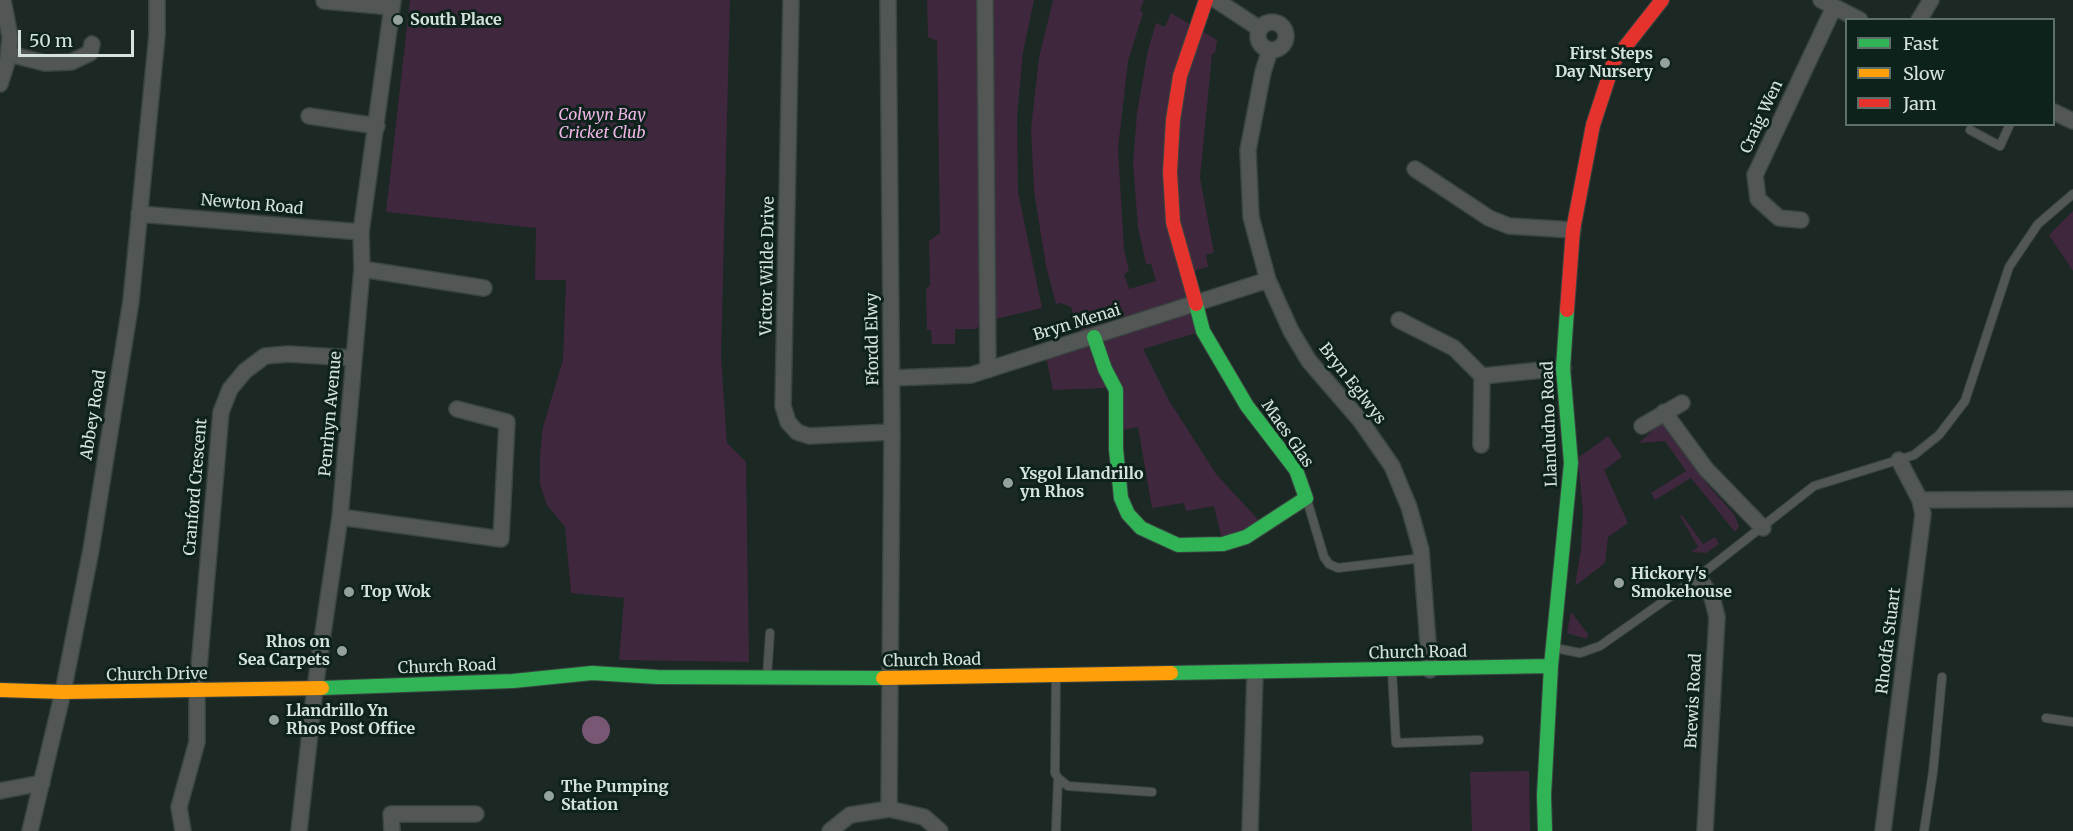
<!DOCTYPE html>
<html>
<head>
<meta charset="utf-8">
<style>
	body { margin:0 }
	#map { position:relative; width:2073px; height:831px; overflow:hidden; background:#1c2824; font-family:Merriweather,serif }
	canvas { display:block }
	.legend { position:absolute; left:1845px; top:18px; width:210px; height:108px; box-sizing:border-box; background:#0e221c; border:2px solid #5e6f69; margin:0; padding:8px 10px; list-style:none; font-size:18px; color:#d5e2dd }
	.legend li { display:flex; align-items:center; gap:12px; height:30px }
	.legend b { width:30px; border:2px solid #5e6f69 }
	.scale { position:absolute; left:18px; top:30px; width:116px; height:27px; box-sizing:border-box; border:3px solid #d5e2dd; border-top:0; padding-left:8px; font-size:18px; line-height:21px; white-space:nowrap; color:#d5e2dd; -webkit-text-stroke:4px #0e221c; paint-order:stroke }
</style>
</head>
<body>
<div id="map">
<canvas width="2073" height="831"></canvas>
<ul class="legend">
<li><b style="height:8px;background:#30b455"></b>Fast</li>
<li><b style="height:8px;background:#ff9f0a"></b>Slow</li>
<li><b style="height:8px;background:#e5322d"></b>Jam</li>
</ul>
<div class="scale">50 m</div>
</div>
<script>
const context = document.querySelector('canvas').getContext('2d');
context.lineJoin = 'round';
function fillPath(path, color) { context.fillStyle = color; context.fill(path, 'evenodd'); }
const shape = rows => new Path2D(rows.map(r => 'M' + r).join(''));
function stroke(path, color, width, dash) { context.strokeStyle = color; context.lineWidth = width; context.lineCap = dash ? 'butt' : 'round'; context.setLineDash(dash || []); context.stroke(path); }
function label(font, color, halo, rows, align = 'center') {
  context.font = font + ' Merriweather,serif'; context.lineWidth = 6; context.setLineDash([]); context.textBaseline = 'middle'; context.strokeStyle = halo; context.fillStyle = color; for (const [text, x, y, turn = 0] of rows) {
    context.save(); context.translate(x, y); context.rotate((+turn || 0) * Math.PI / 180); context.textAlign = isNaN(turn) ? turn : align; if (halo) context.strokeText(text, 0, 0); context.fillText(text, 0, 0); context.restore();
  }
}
const green = shape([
	[410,0,730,0,721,357,727,443,746,462,749,662,619,660,624,598,571,593,565,527,547,505,540,484,540,456,543,427,563,360,566,280,535,280,536,228,386,212],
	[927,0,1034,0,1023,52,1017,117,1018,192,1042,308,987,321,975,329,955,329,955,344,932,344,931,330,927,330,926,290,930,285,929,241,940,233,937,41,928,37],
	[1053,0,1144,0,1140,10,1143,13,1128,61,1118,149,1124,249,1129,271,1124,274,1129,289,1156,281,1151,264,1146,264,1138,227,1133,163,1137,113,1148,50,1156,23,1165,27,1171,13,1217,40,1215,53,1212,54,1200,178,1214,253,1206,255,1208,267,1185,273,1203,331,1143,349,1168,399,1216,474,1265,527,1223,544,1214,506,1186,511,1184,503,1152,508,1138,427,1123,430,1107,388,1053,390,1045,352,1083,340,1071,307,1061,303,1056,304,1046,266,1034,191,1031,129,1039,58],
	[2073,211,2073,271,2049,235],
	[1659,424,1664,424,1708,485,1734,514,1739,526,1735,532,1691,478,1655,500,1651,493,1686,471,1665,441,1639,443],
	[1608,436,1622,457,1604,470,1628,523,1608,537,1605,563,1575,586,1581,549,1583,512,1578,458],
	[1682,515,1703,544,1715,537,1719,544,1706,553,1691,552,1698,547,1680,516],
	[1571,612,1588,634,1587,639,1567,633],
	[1529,771,1530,831,1472,831,1470,772]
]);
const water = shape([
	'582 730a14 14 0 1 1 28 0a14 14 0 1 1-28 0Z'
]);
const lane = shape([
	[1970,130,2000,146,2010,124],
	[1307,500,1324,557,1329,564,1338,568,1422,558],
	[1555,648,1580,653,1600,646,1698,577,1814,486,1914,455,1939,435,1965,401,2009,267,2038,224,2073,194],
	[1392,671,1396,743,1479,740],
	[767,676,770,633],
	[1056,676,1055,773,1058,778,1068,786,1152,792],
	[2046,718,2073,722],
	[1056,831,1058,778],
	[1924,831,1933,772,1942,677]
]);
const street = shape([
	[791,0,783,406,788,422,797,432,809,436,892,432],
	[985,0,988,370],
	[1216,0,1260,29],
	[1821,0,1860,20],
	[324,1,392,7],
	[1919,20,1931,0],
	'1258 36a14 14 0 1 1 28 0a14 14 0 1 1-28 0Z',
	[1270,50,1263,72,1248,150,1251,217,1268,280,1291,331,1309,361,1360,420,1392,466,1409,507,1421,550,1430,670],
	[9,54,45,63,71,62,90,53,92,44],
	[0,84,8,59,10,37,3,0],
	[2054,112,2073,121],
	[309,116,377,126],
	[1415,169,1489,218,1509,226,1573,230],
	[139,214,361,232],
	[1801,220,1779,218,1758,199,1755,175,1834,7],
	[362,269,484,288],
	[1399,320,1454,348,1482,376,1563,368],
	[892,378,971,375,1268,280],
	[1664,412,1706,469,1763,528],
	[1642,426,1682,403],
	[1481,445,1482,376],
	[1920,500,2073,499],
	[340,517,501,539,507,422,457,409],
	[1698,577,1712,597,1717,617,1705,831],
	[0,791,42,783],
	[889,809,924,817,940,831],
	[30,831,63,692,91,550,131,301,157,35,157,0],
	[183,831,179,807,197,742,197,691,221,412,230,389,245,371,265,356,288,354,354,358],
	[299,831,315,688,340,517,362,269,361,232,393,0],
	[392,831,391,814,476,814],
	[830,831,850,815,889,809,892,432,888,0],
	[1250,831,1255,673],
	[1883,831,1923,514,1920,500,1899,460]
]);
const fast = shape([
	[1094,337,1105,369,1116,390,1116,449,1121,498,1128,514,1141,528,1178,545,1223,544,1246,537,1306,498,1296,470,1247,406,1203,331,1196,304],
	[1171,673,1551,666],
	[322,688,513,681,592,673,657,677,883,678],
	[1545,831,1544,795,1551,666,1571,463,1563,368,1567,310]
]);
const slow = shape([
	[883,678,1171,673],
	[0,690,63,692,322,688]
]);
const jam = shape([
	[1196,304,1173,222,1170,172,1173,120,1180,76,1206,0],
	[1567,310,1573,230,1593,125,1614,61,1662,0]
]);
const markers = [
	[398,20,6,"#94a19c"],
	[1665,63,6,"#94a19c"],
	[1008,483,6,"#94a19c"],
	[1619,583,6,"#94a19c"],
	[349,592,6,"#94a19c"],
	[342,651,6,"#94a19c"],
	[274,720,6,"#94a19c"],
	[549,796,6,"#94a19c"]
];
const poiNames = [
	["South Place",410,20],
	["First Steps",1653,54,"right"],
	["Day Nursery",1653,72,"right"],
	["Ysgol Llandrillo",1020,474],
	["yn Rhos",1020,492],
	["Hickory's",1631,574],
	["Smokehouse",1631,592],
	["Top Wok",361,592],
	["Rhos on",330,642,"right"],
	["Sea Carpets",330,660,"right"],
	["Llandrillo Yn",286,711],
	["Rhos Post Office",286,729],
	["The Pumping",561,787],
	["Station",561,805]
];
const parkNames = [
	["Colwyn Bay",602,115],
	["Cricket Club",602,133]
];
const streetNames = [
	["Craig Wen",1762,117,-65],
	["Newton Road",252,205,5],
	["Victor Wilde Drive",768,266,-89],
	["Bryn Menai",1077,323,-17],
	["Ffordd Elwy",873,339,-91],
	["Bryn Eglwys",1352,384,52],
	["Penrhyn Avenue",331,414,-85],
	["Abbey Road",94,415,-81],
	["Llandudno Road",1550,424,-92],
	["Maes Glas",1287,434,55],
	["Cranford Crescent",196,487,-85],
	["Rhodfa Stuart",1889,641,-83],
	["Church Road",1418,653,-1],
	["Church Road",932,661,-1],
	["Church Road",447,667,-2],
	["Church Drive",157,675,-1],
	["Brewis Road",1694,701,-87]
];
fillPath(green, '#3f283d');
fillPath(water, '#785774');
stroke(lane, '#3a4541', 10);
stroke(street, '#3a4541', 18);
stroke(fast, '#3a4541', 16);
stroke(slow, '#3a4541', 16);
stroke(jam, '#3a4541', 16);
stroke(lane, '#525755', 8);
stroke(street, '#525755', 15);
stroke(fast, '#30b455', 14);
stroke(slow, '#ff9f0a', 14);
stroke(jam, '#e5322d', 14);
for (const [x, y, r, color] of markers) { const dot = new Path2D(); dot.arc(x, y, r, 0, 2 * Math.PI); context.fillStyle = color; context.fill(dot); stroke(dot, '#0e221c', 2); }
label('bold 16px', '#d5e2dd', '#0e221c', poiNames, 'left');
label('italic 16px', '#f1b5e8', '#0e221c', parkNames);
label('16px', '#d5e2dd', '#0e221c', streetNames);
</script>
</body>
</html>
